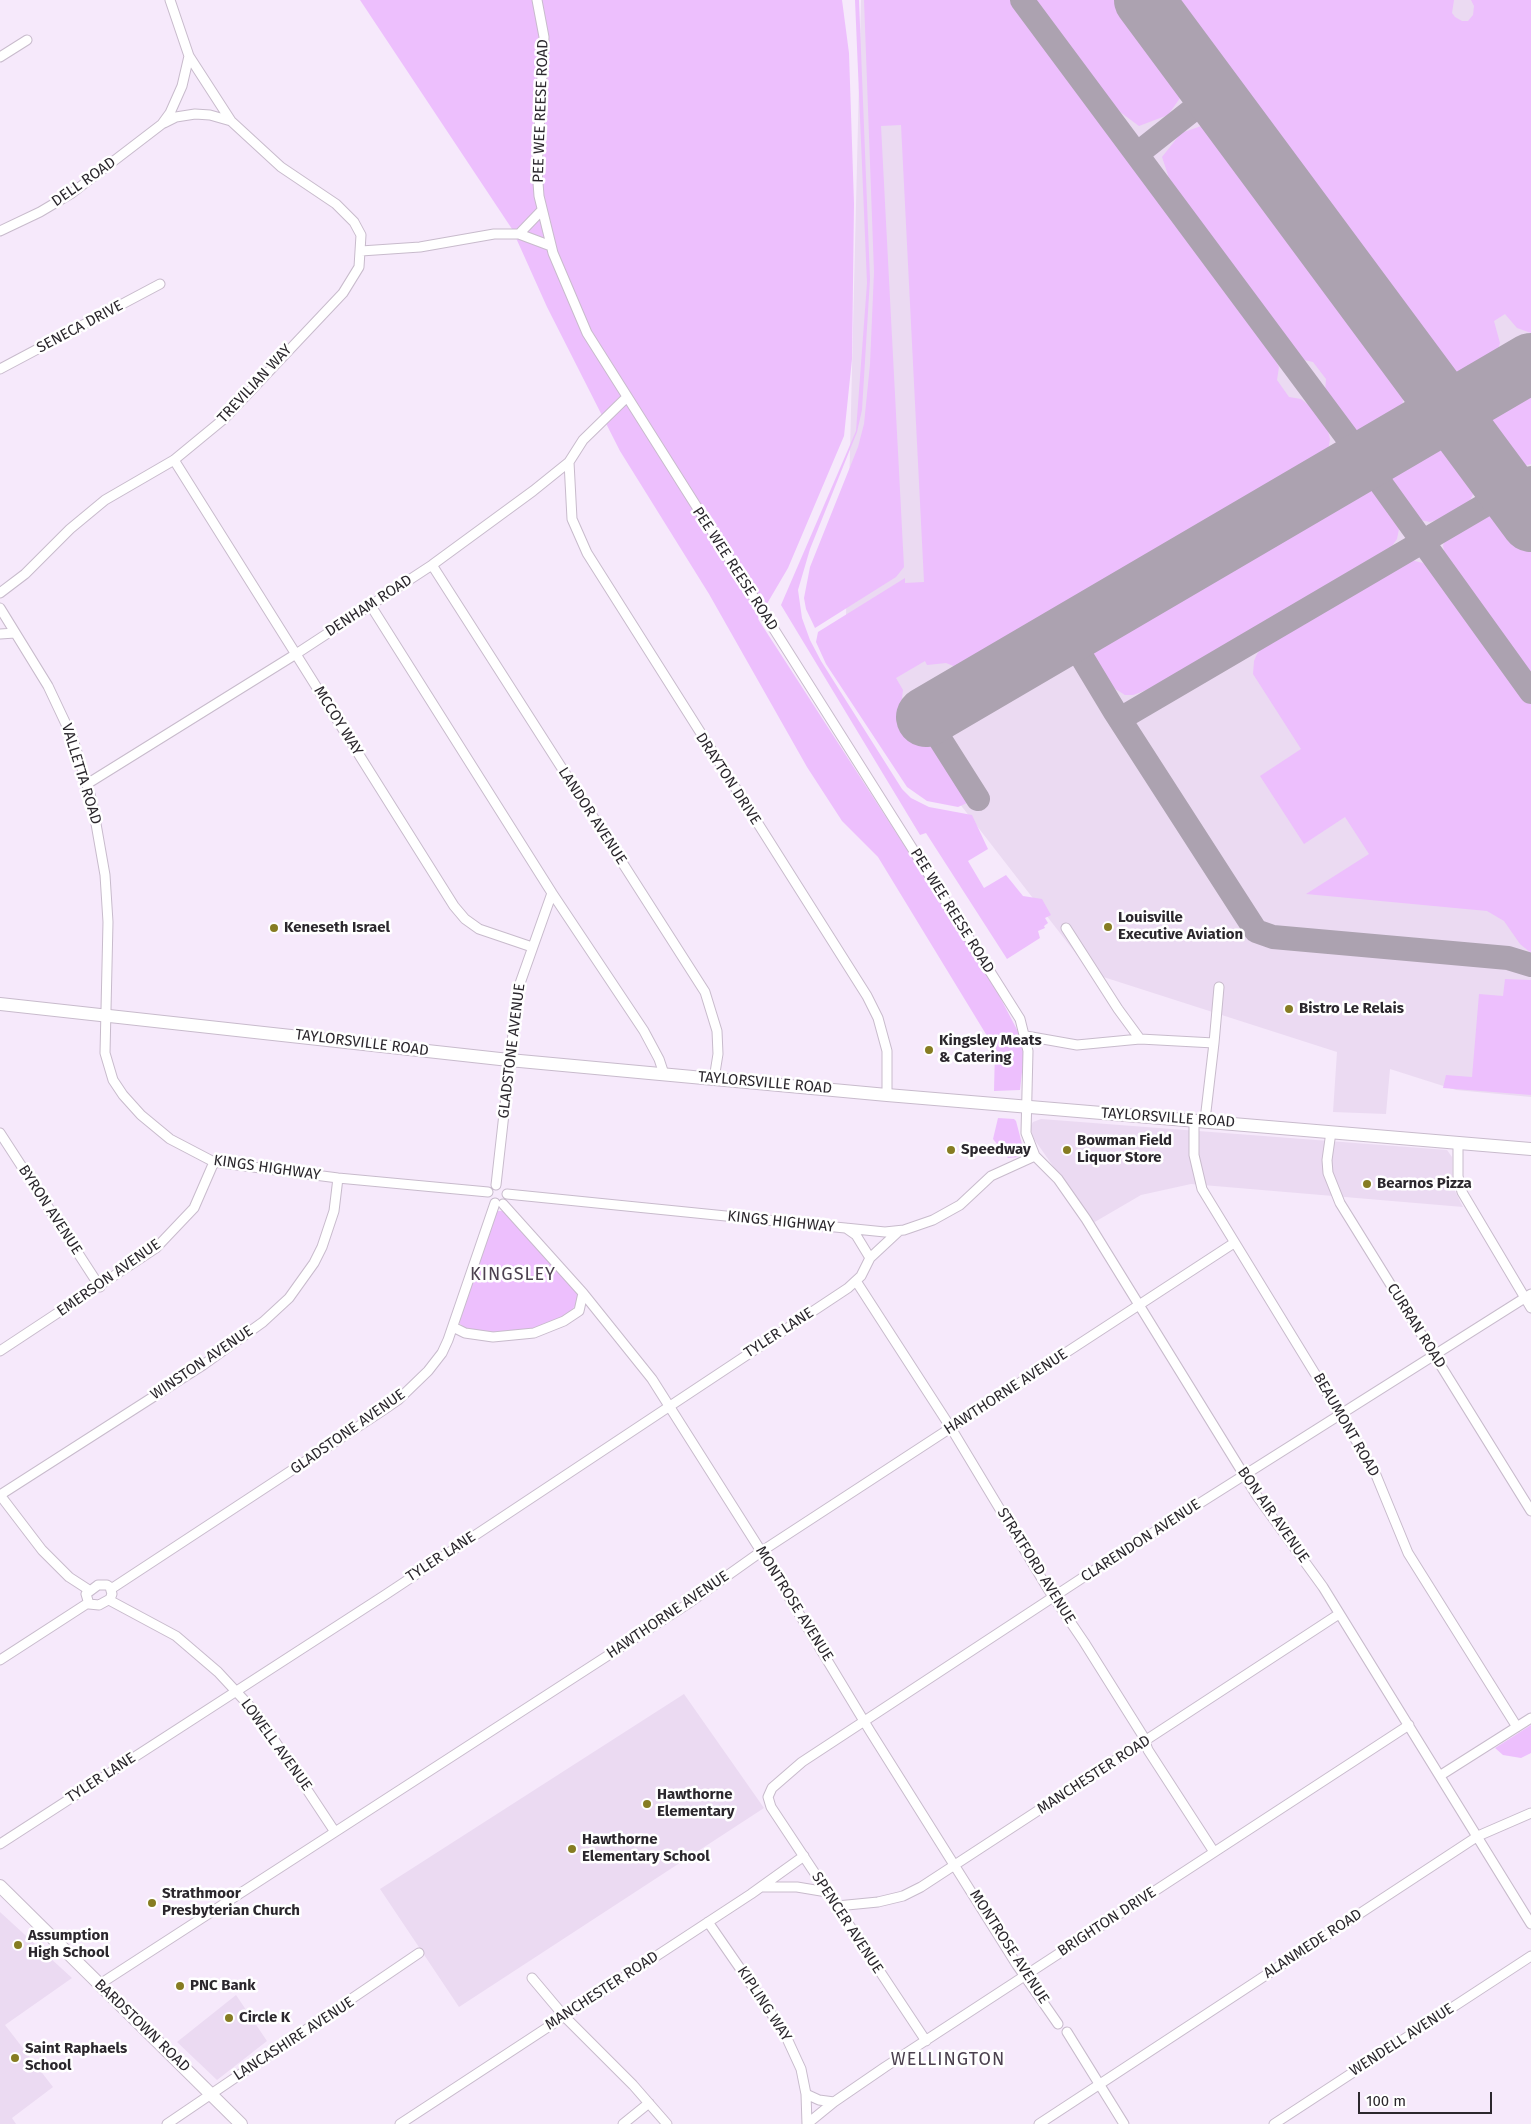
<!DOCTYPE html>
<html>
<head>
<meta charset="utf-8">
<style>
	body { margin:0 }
	#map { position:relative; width:1531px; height:2124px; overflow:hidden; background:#f6e9fb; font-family:"Fira Sans",sans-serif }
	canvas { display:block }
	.scale { position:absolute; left:1358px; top:2092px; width:134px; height:22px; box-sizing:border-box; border:2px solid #2b272d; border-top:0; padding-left:6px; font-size:15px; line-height:18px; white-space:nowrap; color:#2b272d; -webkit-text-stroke:4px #fff; paint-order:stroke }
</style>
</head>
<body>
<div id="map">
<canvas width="1531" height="2124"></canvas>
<div class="scale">100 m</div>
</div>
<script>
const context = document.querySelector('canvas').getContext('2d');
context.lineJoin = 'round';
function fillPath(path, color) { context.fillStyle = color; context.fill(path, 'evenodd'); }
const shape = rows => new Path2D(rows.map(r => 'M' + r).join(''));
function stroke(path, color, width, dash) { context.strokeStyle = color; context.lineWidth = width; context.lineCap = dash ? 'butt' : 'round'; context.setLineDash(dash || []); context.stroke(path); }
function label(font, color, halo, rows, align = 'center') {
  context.font = font + ' "Fira Sans",sans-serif'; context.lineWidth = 5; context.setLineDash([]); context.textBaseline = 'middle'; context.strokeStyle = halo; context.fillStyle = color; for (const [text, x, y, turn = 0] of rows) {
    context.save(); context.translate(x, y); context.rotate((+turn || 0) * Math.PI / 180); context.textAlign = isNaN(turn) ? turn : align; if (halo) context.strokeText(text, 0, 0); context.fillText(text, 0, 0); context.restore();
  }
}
const built = shape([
	[861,0,1531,0,1531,1097,1456,1090,1390,1069,1386,1114,1333,1112,1337,1052,1091,973,845,656],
	[1041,1119,1447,1150,1452,1157,1452,1176,1455,1191,1463,1207,1191,1184,1141,1195,1093,1223,1034,1139,1030,1127,1033,1122],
	[684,1694,764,1808,459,2007,380,1889],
	[0,1912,72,1978,5,2025,53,2087,12,2118,16,2124,0,2124],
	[236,1995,267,2041,217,2080,177,2042]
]);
const green = shape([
	[360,0,842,0,849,53,854,204,852,359,844,436,788,568,758,619,990,978,1025,1045,1020,1090,994,1091,995,1049,878,857,842,821,807,767,709,594,620,451,547,307,512,229],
	[855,0,859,0,870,279,862,410,857,432,810,549,798,590,802,618,810,640,821,661,902,789,911,798,929,807,972,815,988,849,968,861,984,888,1006,875,1023,896,1042,899,1051,915,1045,918,1048,923,1044,926,1045,928,1038,931,1040,938,1007,959,926,833,920,835,781,605,856,431,867,283],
	[864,0,1013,0,1268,347,1279,367,1277,380,1289,397,1301,399,1311,407,1328,431,1330,439,1328,451,1318,465,968,672,946,663,927,665,925,661,896,678,903,690,901,706,907,725,915,735,934,745,966,797,967,803,958,807,927,801,907,787,826,664,816,642,818,632,905,578,905,583,924,582,901,125,881,126,904,567,896,577,815,628,806,609,804,598,810,567,858,447,864,424,870,364,874,272],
	[1031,0,1124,0,1179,76,1185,91,1168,115,1139,126,1112,106],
	[1163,0,1454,0,1452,13,1455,17,1462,21,1468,21,1473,15,1474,6,1471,0,1531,0,1531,333,1517,328,1505,314,1494,321,1500,343,1494,361,1489,365,1476,373,1457,375,1443,369,1434,360,1430,362],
	[1210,123,1222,131,1403,378,1399,381,1404,395,1401,412,1395,421,1379,430,1360,433,1343,424,1327,399,1325,392,1326,379,1313,362,1299,359,1293,354,1216,251,1172,187,1162,157,1181,133],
	[1516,386,1531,388,1531,464,1521,467,1505,462,1499,455,1490,434,1487,421,1488,409,1493,401],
	[1427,442,1442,445,1460,458,1476,479,1477,487,1468,504,1446,517,1430,522,1415,519,1407,510,1391,487,1390,474,1396,459,1410,448],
	[1357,486,1367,488,1376,493,1395,520,1399,529,1397,539,1392,546,1152,688,1133,695,1125,695,1109,685,1093,656,1093,644,1105,628,1335,491],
	[1494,515,1501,516,1510,522,1531,551,1531,673,1495,630,1447,563,1444,552,1443,545,1447,538,1486,516],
	[1411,560,1427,564,1531,704,1531,953,1520,944,1504,921,1487,911,1306,894,1369,854,1345,817,1304,844,1260,776,1301,749,1253,674,1254,661,1257,654,1262,648],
	[1505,979,1531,980,1531,1095,1443,1088,1446,1075,1472,1077,1479,994,1503,996],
	[998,1118,1014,1119,1016,1121,1022,1144,1022,1153,1018,1157,1008,1158,993,1139],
	[497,1211,504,1211,577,1292,577,1303,570,1313,554,1322,522,1332,487,1333,465,1328,459,1323],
	[1531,1725,1531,1753,1521,1758,1503,1755,1495,1748]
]);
const taxiway = shape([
	[1022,0,1364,460,1531,692],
	[1137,154,1214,93],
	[1068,634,1115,712,1256,931,1273,937,1508,958,1531,965],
	[926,717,978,799],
	[1120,719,1531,478]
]);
const runway = shape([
	[1144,0,1531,522],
	[926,717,1531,363]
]);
const minor = shape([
	[537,0,544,37,537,169,539,196,553,253,587,333,1020,1019,1028,1051,1026,1133,1035,1156,1058,1179,1086,1219,1257,1496,1323,1587,1531,1924],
	[0,57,27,40],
	[164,123,176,117,195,114,210,115,231,121],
	[0,231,40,212,72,193,162,124,170,113,182,86,189,56],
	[519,234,542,210],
	[361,251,420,247,494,234,519,234,551,246],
	[0,369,160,284],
	[174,460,454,906,465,919,479,929,532,947],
	[569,462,572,519,587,553,867,996,878,1018,887,1051,887,1095],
	[432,565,705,992,717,1031,718,1054,714,1079],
	[0,593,25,574,70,529,105,500,174,460,225,418,343,293,359,267,361,235,354,222,336,204,281,167,231,121,189,56,170,0],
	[371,606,552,893,644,1031,659,1059,664,1074],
	[0,608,48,686,73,739,92,801,105,875,108,922,105,1053,113,1080,123,1095,141,1115,170,1139,214,1162,338,1178,488,1192],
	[0,634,15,633],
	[87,784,296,654,432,565,533,491,569,462,583,440,626,398],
	[1066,928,1118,1009,1140,1039],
	[1026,1036,1077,1045,1140,1039,1214,1043,1219,987],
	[1194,1119,1194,1155,1202,1189,1363,1452,1376,1475,1408,1553,1517,1727],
	[1205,1120,1214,1043],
	[1331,1132,1327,1160,1328,1173,1340,1203,1531,1511],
	[0,1133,100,1287],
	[1458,1143,1458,1176,1462,1192,1531,1308],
	[496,1185,518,989,552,893],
	[507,1194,885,1232,904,1230,933,1220,960,1205,991,1176,1035,1156],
	[503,1204,583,1293,652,1379,766,1559,870,1731,1017,1965,1058,2024],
	[846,1228,856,1235,870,1258],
	[856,1281,951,1428,1048,1589,1084,1642,1143,1736,1148,1750,1214,1852],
	[453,1327,465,1333,493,1337,534,1333,564,1321,579,1311,583,1293],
	[0,1351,156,1248,194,1208,214,1162],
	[0,1495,203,1365,263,1322,289,1298,314,1263,322,1247,334,1211,338,1178],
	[0,1495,42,1550,69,1577,89,1590],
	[98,1585,107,1585,110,1587,112,1594,110,1599,99,1605,89,1604,86,1594,98,1585],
	[111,1589,382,1411,398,1400,428,1371,442,1353,448,1340,495,1203],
	[109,1600,176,1636,218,1672,257,1714,335,1832],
	[0,1660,88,1603],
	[1441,1775,1531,1718],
	[0,1844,385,1595,848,1288,861,1276,870,1258,899,1231],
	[761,1887,797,1887,827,1892],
	[837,1906,878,1902,903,1896,921,1887,1339,1614],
	[708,1922,784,2032,801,2069,806,2094,819,2100,834,2102],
	[532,1978,564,2016,633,2085,667,2124],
	[100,1984,686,1605,762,1551,1234,1243],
	[1067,2032,1124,2124],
	[926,2041,771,1807,768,1797,772,1788,802,1762,1102,1565,1531,1294],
	[806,2094,807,2124],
	[167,2124,419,1953],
	[400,2124,751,1894,804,1856],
	[623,2124,649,2103],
	[807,2124,834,2102,885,2067,1409,1725],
	[1039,2124,1478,1836,1531,1813],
	[1274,2124,1531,1956]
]);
const primary = shape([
	[0,1004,509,1060,887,1095,1531,1149],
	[0,1886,241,2124]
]);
const markers = [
	[1108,927,5,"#867c22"],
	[274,928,5,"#867c22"],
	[1289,1009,5,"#867c22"],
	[929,1050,5,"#867c22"],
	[951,1150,5,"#867c22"],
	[1067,1150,5,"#867c22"],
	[1367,1184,5,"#867c22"],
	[647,1804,5,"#867c22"],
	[572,1849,5,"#867c22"],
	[152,1903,5,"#867c22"],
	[18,1945,5,"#867c22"],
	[180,1986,5,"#867c22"],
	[229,2018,5,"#867c22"],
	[15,2058,5,"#867c22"]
];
const streetNames = [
	["PEE WEE REESE ROAD",541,111,-88],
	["DELL ROAD",84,182,-35],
	["SENECA DRIVE",80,327,-28],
	["TREVILIAN WAY",255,384,-47],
	["PEE WEE REESE ROAD",735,569,57],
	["DENHAM ROAD",369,606,-33],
	["MCCOY WAY",338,721,58],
	["VALLETTA ROAD",81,774,73],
	["DRAYTON DRIVE",728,779,57],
	["LANDOR AVENUE",592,816,57],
	["PEE WEE REESE ROAD",952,911,58],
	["TAYLORSVILLE ROAD",362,1043,7],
	["GLADSTONE AVENUE",512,1051,-83],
	["TAYLORSVILLE ROAD",765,1083,5],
	["TAYLORSVILLE ROAD",1168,1118,4],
	["KINGS HIGHWAY",267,1168,8],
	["BYRON AVENUE",50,1210,57],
	["KINGS HIGHWAY",781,1222,6],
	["EMERSON AVENUE",109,1278,-35],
	["CURRAN ROAD",1416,1326,58],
	["TYLER LANE",779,1333,-33],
	["WINSTON AVENUE",202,1363,-34],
	["HAWTHORNE AVENUE",1006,1392,-33],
	["BEAUMONT ROAD",1346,1425,60],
	["GLADSTONE AVENUE",348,1432,-35],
	["BON AIR AVENUE",1273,1515,55],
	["CLARENDON AVENUE",1141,1541,-33],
	["TYLER LANE",441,1557,-33],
	["STRATFORD AVENUE",1036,1566,58],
	["MONTROSE AVENUE",794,1604,58],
	["HAWTHORNE AVENUE",668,1615,-34],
	["LOWELL AVENUE",276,1745,54],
	["MANCHESTER ROAD",1094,1775,-33],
	["TYLER LANE",101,1778,-33],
	["BRIGHTON DRIVE",1107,1922,-33],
	["SPENCER AVENUE",847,1923,57],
	["ALANMEDE ROAD",1313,1944,-33],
	["MONTROSE AVENUE",1009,1947,57],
	["MANCHESTER ROAD",602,1991,-33],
	["KIPLING WAY",764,2004,57],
	["BARDSTOWN ROAD",142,2026,44],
	["LANCASHIRE AVENUE",294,2039,-33],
	["WENDELL AVENUE",1402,2040,-33]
];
const poiNames = [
	["Louisville",1118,918],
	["Executive Aviation",1118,935],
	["Keneseth Israel",284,928],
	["Bistro Le Relais",1299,1009],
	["Kingsley Meats",939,1041],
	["& Catering",939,1058],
	["Bowman Field",1077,1141],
	["Liquor Store",1077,1158],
	["Speedway",961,1150],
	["Bearnos Pizza",1377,1184],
	["Hawthorne",657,1795],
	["Elementary",657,1812],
	["Hawthorne",582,1840],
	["Elementary School",582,1857],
	["Strathmoor",162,1894],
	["Presbyterian Church",162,1911],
	["Assumption",28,1936],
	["High School",28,1953],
	["PNC Bank",190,1986],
	["Circle K",239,2018],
	["Saint Raphaels",25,2049],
	["School",25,2066]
];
const quarterNames = [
	["KINGSLEY",513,1275],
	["WELLINGTON",948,2060]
];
fillPath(built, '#ebdaf2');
fillPath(green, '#edbffd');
stroke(taxiway, '#aca2b0', 24);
stroke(runway, '#aca2b0', 60);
stroke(minor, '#c8bbcc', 11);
stroke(primary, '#c8bbcc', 14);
stroke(minor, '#fff', 9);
stroke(primary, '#fff', 12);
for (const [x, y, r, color] of markers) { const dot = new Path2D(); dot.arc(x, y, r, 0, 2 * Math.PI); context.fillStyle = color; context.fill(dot); stroke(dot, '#fff', 2); }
label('15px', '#2b272d', '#fff', streetNames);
label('bold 15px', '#2b272d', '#fff', poiNames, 'left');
context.letterSpacing = '1px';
label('18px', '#4c414f', '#fff', quarterNames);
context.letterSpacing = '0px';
</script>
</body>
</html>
